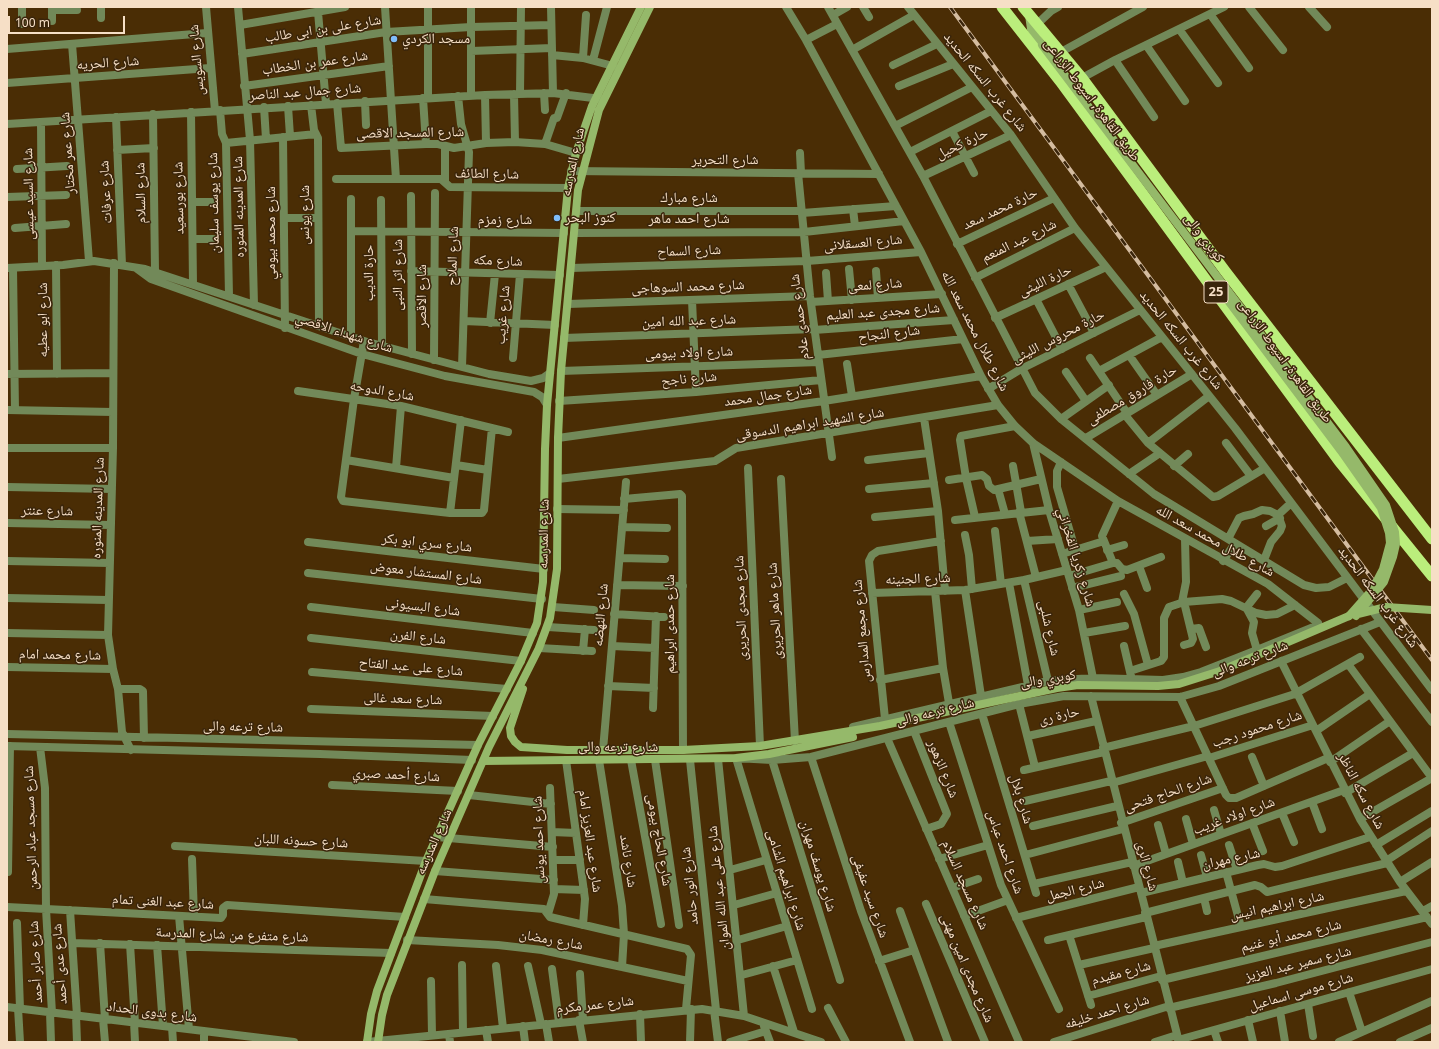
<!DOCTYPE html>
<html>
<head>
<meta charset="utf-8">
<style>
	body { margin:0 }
	#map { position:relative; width:1439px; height:1049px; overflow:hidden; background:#4a2d05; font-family:"Noto Sans",sans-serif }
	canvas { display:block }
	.frame { position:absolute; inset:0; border:8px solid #f6dfc6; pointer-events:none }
	.scale { position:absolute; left:8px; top:16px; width:117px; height:18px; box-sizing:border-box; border:2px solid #f6dfc6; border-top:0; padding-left:5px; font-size:12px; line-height:14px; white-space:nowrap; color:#f6dfc6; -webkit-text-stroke:3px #3a250b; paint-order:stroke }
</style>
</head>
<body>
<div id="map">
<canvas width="1439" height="1049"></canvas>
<div class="frame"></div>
<div class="scale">100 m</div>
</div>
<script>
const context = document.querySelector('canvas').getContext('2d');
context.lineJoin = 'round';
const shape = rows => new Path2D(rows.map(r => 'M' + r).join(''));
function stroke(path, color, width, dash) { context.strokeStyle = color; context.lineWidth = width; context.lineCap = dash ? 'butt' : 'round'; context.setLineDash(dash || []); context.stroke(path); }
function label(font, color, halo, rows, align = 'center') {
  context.font = font + ' "Noto Sans","Noto Naskh Arabic",sans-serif'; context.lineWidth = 3; context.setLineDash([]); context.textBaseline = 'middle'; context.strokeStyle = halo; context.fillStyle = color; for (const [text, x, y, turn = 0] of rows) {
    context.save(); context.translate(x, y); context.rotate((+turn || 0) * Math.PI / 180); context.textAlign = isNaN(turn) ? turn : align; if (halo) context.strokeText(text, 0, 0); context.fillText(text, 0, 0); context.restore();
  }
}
const minor = shape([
	[206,7,215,111],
	[238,7,250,140,254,305],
	[385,7,396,179],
	[428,7,428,98],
	[551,7,553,93],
	[786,7,806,40,921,252,981,376,998,405,1015,426,1033,443,1118,501,1268,584,1318,623,1316,626,1257,650,1201,672,1183,677,1163,680,1093,678,1048,681,853,727],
	[828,7,923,176,1035,393,1061,419,1154,494,1304,585,1316,588,1329,587,1347,578],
	[863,7,869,17],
	[908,7,1011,135,1075,228,1235,428,1432,690],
	[1249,7,1283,50],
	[1309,7,1327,27],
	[52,10,77,10],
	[318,12,326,104],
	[1210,14,1249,68],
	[833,15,847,7],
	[101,18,101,7],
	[52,21,52,7],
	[22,24,22,7],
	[240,25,345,7],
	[1033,28,1051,11,1058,7],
	[1179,29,1218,83],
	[806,40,837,24],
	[72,44,89,261],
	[1146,45,1185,101],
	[7,49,207,33],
	[852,50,914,15],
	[471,51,552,48],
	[1061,52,1143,7],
	[242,54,386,32,471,27,551,25],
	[552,55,583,58,613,66],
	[583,58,586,15],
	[593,60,607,7],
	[1115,60,1154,117],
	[893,65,937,44],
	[1082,78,1115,60,1224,7],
	[7,83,210,68],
	[244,86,389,66],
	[899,86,953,64],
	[544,93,545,110],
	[514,94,515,142],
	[520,94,521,7],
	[471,95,471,7],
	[485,95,486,143],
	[458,96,461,124,469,152,462,367],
	[423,98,426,144],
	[365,101,366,125],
	[337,103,341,148,426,144,438,144,454,148,486,143,515,142,545,144,576,153],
	[311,105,314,130,318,138,319,326],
	[288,106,290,136],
	[264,107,266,139],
	[220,110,222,134,226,143,229,296],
	[191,112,193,284],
	[153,114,155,271],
	[116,117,122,265],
	[41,122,42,266],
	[7,124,485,95,553,93,601,99],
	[895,126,972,87],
	[952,131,974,173],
	[283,137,285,328],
	[226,143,316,134],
	[545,144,554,118,557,118,566,93],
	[117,150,154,148],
	[910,152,991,111],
	[800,153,801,173],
	[17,169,67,166],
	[571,171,879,174],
	[798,173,810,296,832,457],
	[923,176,1011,135],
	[336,179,441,179,450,187,568,188],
	[445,182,445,146],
	[411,196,412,354],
	[7,197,66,195],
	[351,199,351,337],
	[381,200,382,346],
	[192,202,213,202],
	[853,209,855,226],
	[577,211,802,211],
	[802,213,896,206],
	[284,218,318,218],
	[15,228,66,224],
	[351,231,564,233],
	[575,233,804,232,904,221],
	[193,239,213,239],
	[957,244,1054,198],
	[114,263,113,448,108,635,113,669,118,689,122,732,131,750],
	[56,265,57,374],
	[7,268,63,265,94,261,145,269,364,341,462,367,489,374,531,381,543,378,550,373],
	[13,268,15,410],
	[136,268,151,279,362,354,445,376,534,392,542,397,547,405],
	[571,268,807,261,921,252],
	[849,269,852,300],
	[411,271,560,275],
	[876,271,878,298],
	[826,273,828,301],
	[975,278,1075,228],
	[1068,284,1094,333],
	[1036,299,1062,349],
	[692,300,696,392],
	[811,302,942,294],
	[568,304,810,296],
	[995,318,1106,267],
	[464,321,555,325],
	[490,323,495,274],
	[814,330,954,320],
	[564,338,814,329],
	[364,341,354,399,341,497,343,501,450,513,482,513,484,510,492,428],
	[818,355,963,339],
	[1129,355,1157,395],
	[513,358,520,274],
	[1090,358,1127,413],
	[434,360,435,193],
	[847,364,852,396],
	[561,371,819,362],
	[1099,371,1162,337],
	[1066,372,1086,401],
	[7,374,113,373],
	[988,389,1021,369,1140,310],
	[298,391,401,406,508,432],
	[559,401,696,392,821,380],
	[7,410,113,412],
	[1125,415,1148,443,1213,497,1218,496,1265,468],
	[924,418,938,511,945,591],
	[1061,419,1109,385],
	[558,438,824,401,981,376],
	[1086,438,1192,374],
	[1033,443,1049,510,1079,610,1093,678],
	[1148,443,1209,396],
	[1226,443,1251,476],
	[7,448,113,448],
	[346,460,454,478],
	[868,460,929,453],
	[1061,462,1057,471,1057,487,1075,549],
	[456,465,488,470],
	[1013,466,1021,512],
	[1174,466,1188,454],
	[396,468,401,406],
	[748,468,760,746],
	[1129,474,1160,453],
	[558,479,715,461,736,448,998,405],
	[781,479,795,741],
	[949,480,982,475,987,479,989,486,994,490,1041,479],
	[7,487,112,489],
	[869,489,934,483],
	[998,489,1005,514],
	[624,499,680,494,682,496,683,750],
	[557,509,624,510],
	[1019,512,1036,577],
	[450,513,461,420],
	[1278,515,1291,503],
	[875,517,938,511],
	[975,517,966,478,960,440,961,436,1015,426],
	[955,520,1049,510],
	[7,523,111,525],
	[1266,526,1280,518],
	[622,527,667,528],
	[995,531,1001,584],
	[965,535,969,555,972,589],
	[1228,539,1239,518,1244,516,1253,514,1262,510,1270,511,1278,515],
	[1027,541,1058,539],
	[308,542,544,569],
	[1107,550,1124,545],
	[1062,554,1104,541],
	[620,558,665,559],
	[1264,560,1271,542,1280,531,1282,526,1278,515],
	[7,561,110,563],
	[1223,561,1235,543],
	[1113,563,1102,536,1118,501],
	[1139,566,1147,588],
	[308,573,542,599],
	[1069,576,1113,563,1117,563,1122,569,1127,570,1161,557],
	[1024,580,1048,681],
	[1009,583,1028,685],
	[617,585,683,586],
	[1072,588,1121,576],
	[965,590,981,696],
	[935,591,943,668,949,703],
	[872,593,965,590,1024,580,1067,570],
	[1124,594,1134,614,1148,665],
	[7,598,108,600],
	[1182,602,1186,582,1185,539],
	[311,607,533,633],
	[553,607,594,610],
	[1246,608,1257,594],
	[1247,609,1254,622,1252,633,1257,650],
	[1079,610,1117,602],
	[614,614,664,617],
	[548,627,594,630],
	[1191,629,1199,628,1206,647],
	[1361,629,1432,722],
	[7,633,108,635],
	[1084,633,1125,626],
	[311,638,521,661],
	[1184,645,1191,643,1193,639,1184,602],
	[612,646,655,648],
	[1124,646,1131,676],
	[539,648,592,651],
	[583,651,585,629],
	[1281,661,1360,819,1400,882,1432,924],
	[1348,664,1432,778],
	[7,667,113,669],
	[1130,671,1161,661,1164,657,1164,618,1169,607,1184,602,1222,599,1231,601,1256,613,1266,615,1277,614,1295,605],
	[312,672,507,689],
	[880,680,943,668],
	[608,686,654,688],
	[118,689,140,689,143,691,144,738],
	[1298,692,1360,657],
	[1091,696,1179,1042],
	[1180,697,1226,795,1229,798,1236,798,1328,758],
	[1019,704,1035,767],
	[653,708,656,616],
	[311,709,493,716],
	[982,714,1036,893],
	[885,719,869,561,872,555,878,551,941,541],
	[949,722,1001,885,1059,1009],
	[914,731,947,814,941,824,926,829],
	[1316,731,1370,694],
	[7,734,478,745],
	[1028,736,1096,721],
	[887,738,1019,1042],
	[7,746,320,754,472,760],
	[40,747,45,788,46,909,52,1013],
	[1103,748,1194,726,1298,693],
	[603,750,626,482],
	[811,757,861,911,910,1042],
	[1252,757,1264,786],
	[1209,758,1313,725],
	[718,759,744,1016],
	[566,760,585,899,583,925],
	[599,760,622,906,624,934,622,967],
	[631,760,661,924],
	[655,760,679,925],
	[690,760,716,1010],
	[772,760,840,980],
	[1330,762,1390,721],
	[1024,770,1104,752],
	[1112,783,1208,756],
	[332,785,458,791],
	[1345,793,1413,753],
	[469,795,551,804],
	[1025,801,1111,781],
	[1312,802,1322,829],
	[1214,810,1221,834],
	[1282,813,1294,842],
	[1186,819,1193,844],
	[1360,819,1432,778],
	[1121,823,1223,788],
	[1252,823,1263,851],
	[1158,825,1166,854],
	[1033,826,1117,806],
	[552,832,576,833],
	[437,837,553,847],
	[1229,845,1237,870],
	[1376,845,1432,811],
	[175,846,426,861],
	[1025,855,1123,829],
	[1201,855,1207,877],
	[192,859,194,916],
	[939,859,988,845],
	[553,860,580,860],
	[1386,861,1432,831],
	[1178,862,1183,883],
	[1133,866,1344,790],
	[730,870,766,860],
	[435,871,554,880],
	[8,872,10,746],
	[1226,872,1241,927],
	[1400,882,1432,862],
	[1034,884,1132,862],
	[952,888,978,879],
	[554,889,584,890],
	[1141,893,1258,865,1264,864,1275,867,1282,866,1370,837],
	[1204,898,1207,911],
	[424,899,544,909,550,917,554,918,687,949,691,955,686,1009],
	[926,904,985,1042],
	[734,905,777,893],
	[7,907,221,918,223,915,223,908,227,905,405,917],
	[70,910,77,1016],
	[900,911,948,1042],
	[1423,911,1432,906],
	[1145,913,1255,885,1261,887,1267,892,1387,863],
	[548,914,554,894,550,788],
	[179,916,189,1029],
	[964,916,1008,900],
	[1016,918,1139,887],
	[17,923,20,1009],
	[1069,935,1091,1005],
	[407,940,498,945,542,950,688,981],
	[738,940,787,926],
	[1048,940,1146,917],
	[72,943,391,953],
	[100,943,105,1019],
	[130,944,135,1023],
	[157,945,163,1026],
	[1154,946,1406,891],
	[879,961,914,950],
	[462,965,463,1032],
	[1079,965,1154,948],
	[496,966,503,1028],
	[528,966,541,1024],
	[773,966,794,1032],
	[552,969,559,1022],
	[580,974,583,1020],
	[742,975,797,960],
	[1162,980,1427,917],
	[431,981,432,1035],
	[1349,992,1362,1032],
	[1088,996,1161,976],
	[1308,1004,1313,1036],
	[7,1007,294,1042],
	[18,1008,20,1042],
	[828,1008,846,1042],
	[1169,1008,1276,983,1432,942],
	[812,1009,736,758,772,760,811,757,1019,704,1064,696,1180,697,1219,686,1380,622],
	[714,1010,718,1042],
	[1280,1011,1285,1042],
	[50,1012,51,1042],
	[640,1014,641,1042],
	[76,1015,77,1042],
	[103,1019,105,1042],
	[579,1020,583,1042],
	[1248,1020,1253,1042],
	[134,1022,135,1042],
	[546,1024,549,1042],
	[523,1026,525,1042],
	[764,1026,770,1042],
	[172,1027,173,1042],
	[486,1030,488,1042],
	[1214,1030,1218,1042],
	[204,1031,204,1042],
	[449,1034,450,1042],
	[1178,1040,1432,969],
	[367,1042,702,1009,744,1016,821,1042],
	[690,1042,691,1009],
	[730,1042,766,1031],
	[1054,1042,1169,1006],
	[1155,1042,1177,1035],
	[1339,1042,1432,1001],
	[1400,1042,1432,1028]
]);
const secondary = shape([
	[1029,15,1031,29,1042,45],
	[523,689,510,728,511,736,515,742,521,747,567,750,683,750,760,746,880,726,1057,688,1078,685,1158,686,1179,684,1220,671,1349,616],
	[483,761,736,758,769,754,853,737],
	[367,1042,371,1014,377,991,426,861,478,745,521,661,537,623,543,582,545,449,547,405,568,188,576,153,592,106,641,7],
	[378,1042,382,1015,387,995,435,871,489,747,539,648,550,618,557,569,558,438,561,371,578,190,599,110,650,7]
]);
const trunk = shape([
	[1002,7,1060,81,1339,461,1432,576],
	[1023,7,1082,78,1225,271,1432,539]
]);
const rail = shape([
	[950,7,1432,660]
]);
const secondaryBridge = shape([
	[1042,45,1346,447,1386,505,1395,532,1396,544,1393,557,1384,582,1356,616],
	[1223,294,1341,451,1381,508,1389,533,1390,543,1383,569,1372,590,1349,616],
	[1358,614,1386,607,1432,610]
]);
const markers = [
	[394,39,4,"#7fbdfa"],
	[557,218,4,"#7fbdfa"]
];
const shields = [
	[1216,292,24]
];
const shieldNames = [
	["25",1216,292]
];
const streetNames = [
	["شارع على بن ابى طالب",323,29,-9],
	["شارع السويس",197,60,-95],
	["شارع الحريه",108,63,-4],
	["شارع عمر بن الخطاب",315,63,-8],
	["شارع غرب السكه الحديد",985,82,51],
	["شارع جمال عبد الناصر",305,92,-4],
	["طريق القاهرة, اسيوط الزراعى",1092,100,53],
	["شارع المسجد الاقصى",410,133,-1],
	["حارة كحيل",962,144,-25],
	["شارع عمر مختار",68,153,-94],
	["شارع التحرير",725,160],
	["شارع المدرسه",573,162,-78],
	["شارع الطائف",487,174,1],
	["شارع عرفات",106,192,-93],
	["شارع السلام",141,193,-91],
	["شارع السيد عيسى",29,194,-91],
	["شارع بورسعيد",179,198,-91],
	["شارع مبارك",689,198],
	["شارع يوسف سليمان",214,203,-91],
	["شارع المدينه المنوره",239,207,-91],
	["حارة محمد سعد",1000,209,-25],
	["شارع يونس",305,215,-90],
	["شارع احمد ماهر",689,219],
	["شارع زمزم",505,220],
	["شارع محمد بيومي",271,233,-90],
	["كوبري والى",1204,238,53],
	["شارع عبد المنعم",1019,241,-26],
	["شارع العسقلانى",863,243,-5],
	["شارع السماح",689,251,-2],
	["شارع الملاح",453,256,-88],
	["شارع مكه",498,261,2],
	["حارة الديب",369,273,-90],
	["شارع اثر النبى",398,275,-90],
	["حارة الليثى",1045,281,-25],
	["شارع لمعى",875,285,-4],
	["شارع محمد السوهاجى",688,287,-2],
	["شارع الاقصر",422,296,-90],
	["شارع مجدى عبد العليم",883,312,-4],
	["شارع غريب",503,315,-85],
	["شارع حمدى علام",800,317,-97],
	["شارع ابو عطيه",43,320,-90],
	["شارع عبد الله امين",689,321,-2],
	["شارع طلال محمد سعد الله",975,331,63],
	["شارع شهداء الاقصي",344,333,18],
	["شارع النجاح",889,334,-7],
	["حارة محروس الليثى",1058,337,-27],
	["شارع غرب السكه الحديد",1181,340,51],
	["شارع اولاد بيومى",689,353,-2],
	["طريق القاهرة, اسيوط الزراعى",1285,361,54],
	["شارع ناجح",689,379,-5],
	["شارع الدوحه",382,391,10],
	["حارة فاروق مصطفى",1132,395,-31],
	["شارع جمال محمد",768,396,-8],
	["شارع الشهيد ابراهيم الدسوقى",810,424,-9],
	["شارع المدينه المنوره",98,508,-88],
	["شارع عنتر",47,511,1],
	["شارع المدرسه",544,534,-89],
	["شارع طلال محمد سعد الله",1215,541,29],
	["شارع سري ابو بكر",427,543,6],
	["شارع زكريا الفخراني",1076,557,73],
	["شارع المستشار معوض",426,573,7],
	["شارع الجنينه",918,579,-2],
	["شارع غرب السكه الحديد",1378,597,53],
	["شارع البسيونى",423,607,7],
	["شارع مجدى الحريرى",741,608,-92],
	["شارع ماهر الحريرى",775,611,-93],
	["شارع النهضه",601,615,-85],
	["شارع حمدى ابراهيم",670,624,-90],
	["شارع شلبى",1049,628,77],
	["شارع مجمع المدارس",862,631,-95],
	["شارع الفرن",418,637,6],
	["شارع محمد امام",60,655,1],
	["شارع ترعه والى",1250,659,-21],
	["شارع على عبد الفتاح",411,667,5],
	["كوبري والى",1048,679,-9],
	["شارع سعد غالى",403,699,2],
	["شارع ترعه والى",935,712,-14],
	["حارة رى",1059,716,-13],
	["شارع ترعه والى",243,727,1],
	["شارع محمود رجب",1257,729,-18],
	["شارع ترعه والى",618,747],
	["شارع الزهور",943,769,68],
	["شارع أحمد صبري",396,775,3],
	["شارع سكه الناظر",1361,791,62],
	["شارع الحاج فتحى",1168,793,-19],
	["شارع بلال",1021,799,73],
	["شارع اولاد غريب",1234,816,-20],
	["شارع مسجد عباد الرحمن",31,828,-92],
	["شارع احمد يونس",539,840,-92],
	["شارع الحاج بيومى",659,840,80],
	["شارع حسونه اللبان",301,841,3],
	["شارع عبد العزيز امام",590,841,82],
	["شارع المدرسه",434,842,-66],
	["شارع احمد عباس",1005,852,71],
	["شارع مهران",1231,859,-12],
	["شارع ناشد",628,861,81],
	["شارع يوسف مهران",818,866,73],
	["شارع الرى",1147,866,75],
	["شارع ابراهيم الشامى",786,880,73],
	["شارع مسجد السلام",965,885,66],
	["شارع انور حامد",690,886,-96],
	["شارع على عبد الله الموان",719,888,-96],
	["شارع الجمل",1075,890,-14],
	["شارع سيد عفيفى",870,896,71],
	["شارع عبد الغنى تمام",163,902,3],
	["شارع ابراهيم انيس",1277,906,-12],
	["شارع متفرع من شارع المدرسة",232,935,2],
	["شارع محمد أبو غنيم",1291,936,-13],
	["شارع رمضان",551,940,10],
	["شارع صابر أحمد",36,962,-93],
	["شارع عدى أحمد",60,964,-94],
	["شارع سمير عبد العزيز",1298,964,-14],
	["شارع مجدى امين مهنى",967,968,67],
	["شارع مقيدم",1121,973,-15],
	["شارع موسى اسماعيل",1301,992,-16],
	["شارع عمر مكرم",595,1005,-6],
	["شارع بدوى الحداد",152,1012,7],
	["شارع احمد خليفه",1107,1012,-17]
];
const poiNames = [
	["مسجد الكردي",402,39],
	["كنوز البحر",565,218]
];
stroke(minor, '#728959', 8);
stroke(secondary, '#95b96a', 8);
stroke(trunk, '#bbee7c', 11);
stroke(rail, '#d4bca0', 4);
stroke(rail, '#3a250b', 2.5, [8]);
stroke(secondaryBridge, '#95b96a', 8);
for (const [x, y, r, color] of markers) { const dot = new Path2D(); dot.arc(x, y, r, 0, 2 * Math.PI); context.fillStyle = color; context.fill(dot); stroke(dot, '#3a250b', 1.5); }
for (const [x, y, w] of shields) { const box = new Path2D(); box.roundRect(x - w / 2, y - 11, w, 22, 3); context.fillStyle = '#3a250b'; context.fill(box); stroke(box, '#f6dfc6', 1); }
label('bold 13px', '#f6dfc6', null, shieldNames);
label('14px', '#f6dfc6', '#3a250b', streetNames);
label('14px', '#f6dfc6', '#3a250b', poiNames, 'left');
</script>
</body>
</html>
